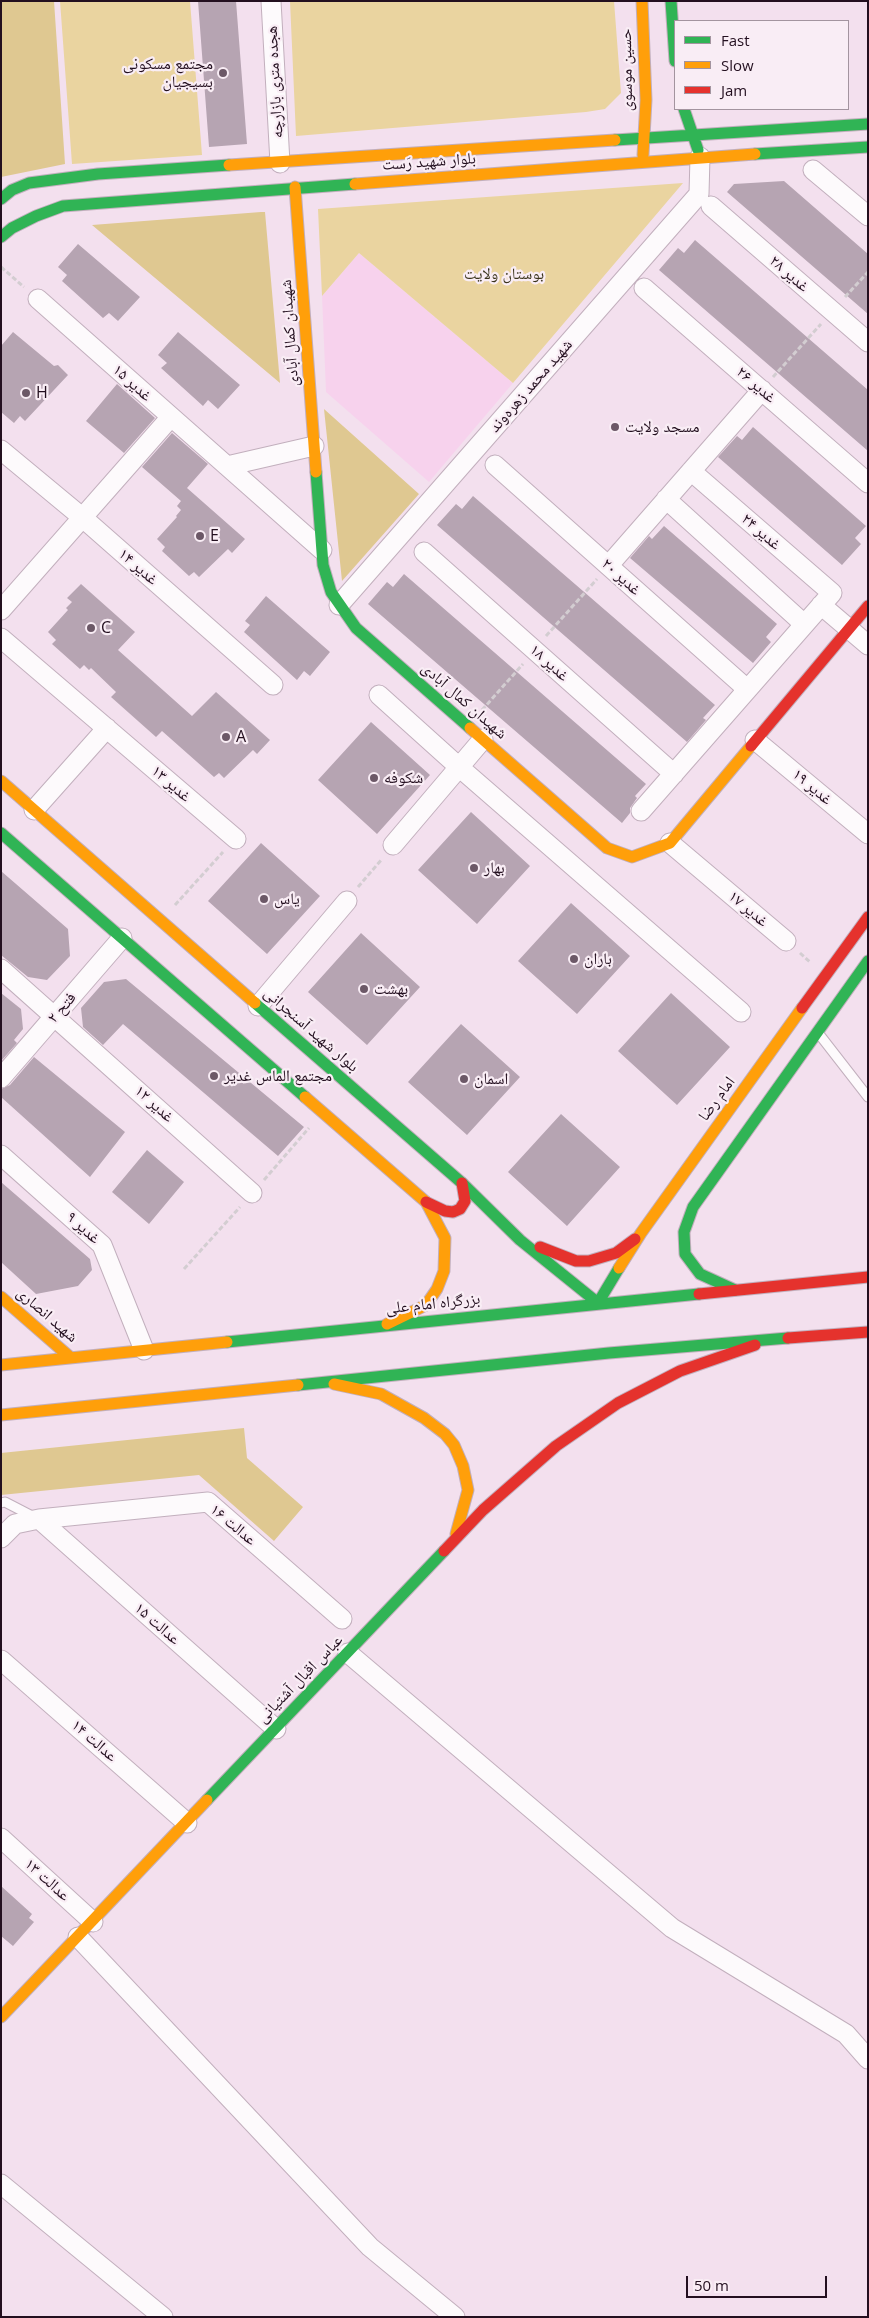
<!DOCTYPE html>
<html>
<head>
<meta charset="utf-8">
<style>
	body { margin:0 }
	#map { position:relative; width:869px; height:2318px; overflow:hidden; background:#f3e0ee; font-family:"Open Sans",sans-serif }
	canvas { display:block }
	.frame { position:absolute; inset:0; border:2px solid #230f1f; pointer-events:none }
	.legend { position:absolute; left:674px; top:20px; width:175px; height:90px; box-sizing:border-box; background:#f9edf5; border:1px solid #a3949f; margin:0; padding:6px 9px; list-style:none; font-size:15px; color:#230f1f }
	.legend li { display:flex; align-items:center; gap:10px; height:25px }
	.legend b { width:25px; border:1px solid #a3949f }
	.scale { position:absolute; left:686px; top:2276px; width:141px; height:22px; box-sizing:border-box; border:2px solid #230f1f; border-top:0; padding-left:6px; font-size:15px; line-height:18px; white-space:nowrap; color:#230f1f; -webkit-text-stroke:4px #f9edf5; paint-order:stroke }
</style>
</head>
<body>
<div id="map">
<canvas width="869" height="2318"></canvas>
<div class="frame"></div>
<ul class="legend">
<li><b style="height:6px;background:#30b455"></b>Fast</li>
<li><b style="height:6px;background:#ff9f0a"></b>Slow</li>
<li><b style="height:6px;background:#e5322d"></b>Jam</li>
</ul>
<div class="scale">50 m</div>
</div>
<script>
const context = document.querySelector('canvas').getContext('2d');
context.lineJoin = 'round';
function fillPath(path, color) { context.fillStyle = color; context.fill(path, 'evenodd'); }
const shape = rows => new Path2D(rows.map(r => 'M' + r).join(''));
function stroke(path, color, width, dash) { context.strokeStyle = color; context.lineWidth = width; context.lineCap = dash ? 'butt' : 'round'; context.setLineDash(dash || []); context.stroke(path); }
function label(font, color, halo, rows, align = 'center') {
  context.font = font + ' "Open Sans","Noto Naskh Arabic",sans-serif'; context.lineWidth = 4.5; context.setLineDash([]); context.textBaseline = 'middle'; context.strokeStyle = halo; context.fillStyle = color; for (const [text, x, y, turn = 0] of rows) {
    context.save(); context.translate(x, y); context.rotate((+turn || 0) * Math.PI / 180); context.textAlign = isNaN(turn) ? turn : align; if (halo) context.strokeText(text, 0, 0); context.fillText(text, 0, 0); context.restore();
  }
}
const built = shape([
	[359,253,513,383,429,482,326,392,322,296]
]);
const green = shape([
	[60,1,190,1,202,155,72,164],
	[290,1,614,1,621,93,605,109,586,112,296,136],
	[683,183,513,383,359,253,322,296,318,209]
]);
const forest = shape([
	[1,1,54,1,65,164,1,177],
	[265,212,280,383,92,225,261,212],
	[324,409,419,494,342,581],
	[244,1428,247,1458,303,1507,274,1541,199,1475,1,1495,1,1453]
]);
const building = shape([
	[198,1,236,1,247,144,209,147],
	[784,181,868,254,868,314,727,192,734,184],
	[695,240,868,390,868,451,659,270,678,248,684,253],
	[78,244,140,297,118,321,109,313,103,318,62,281,67,275,58,267],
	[13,332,54,366,58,365,68,375,25,421,20,416,14,423,1,412,1,346],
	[178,332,240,385,218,409,208,400,203,406,161,368,167,363,158,355],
	[117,384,155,418,124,453,86,421],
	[753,427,866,526,855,538,861,544,842,565,718,457,737,436,742,440],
	[172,433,208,464,187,488,245,539,232,553,228,549,199,577,194,572,189,576,162,551,165,547,157,539,177,517,176,516,181,510,177,506,181,501,142,467],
	[473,496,715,705,703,718,706,720,687,742,437,525,456,504,462,509],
	[664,526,777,624,766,637,771,642,753,663,630,558,649,536,652,539],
	[404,574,646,784,635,796,637,798,630,808,630,813,622,823,368,604,387,582,393,587],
	[81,584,135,632,118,650,192,716,216,692,270,740,257,754,253,750,224,778,219,773,214,777,162,731,156,737,111,697,116,692,91,668,89,670,84,665,80,669,52,644,56,640,48,632,68,610,66,608,72,602,67,598],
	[266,596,330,652,310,676,304,671,297,680,244,632,250,625,245,621],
	[371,722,430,775,377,834,318,780],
	[471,812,530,866,477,924,418,870],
	[261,843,320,896,267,954,208,901],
	[1,871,68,929,70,956,47,980,28,977,1,955],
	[571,903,630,956,577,1014,518,961],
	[361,933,420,987,367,1045,308,992],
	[126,979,304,1127,278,1156,123,1024,103,1045,83,1027,81,1008,104,982],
	[1,993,21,1009,23,1029,14,1040,17,1043,1,1061],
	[671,993,730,1047,677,1105,618,1051],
	[461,1024,520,1077,467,1135,408,1082],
	[34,1057,125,1132,90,1177,1,1097,1,1089,10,1085],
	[561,1114,620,1167,567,1226,508,1172],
	[147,1150,184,1182,149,1224,112,1192],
	[1,1182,90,1259,92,1270,78,1286,36,1294,1,1262],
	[1,1886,32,1914,29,1918,34,1922,13,1946,1,1936]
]);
const path = shape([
	[1,267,24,287],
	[845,297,868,272],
	[773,377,821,324],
	[546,636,597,579],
	[482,710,523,664],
	[358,887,382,859],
	[175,905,223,852],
	[800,953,810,962],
	[264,1180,309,1128],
	[184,1269,240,1207]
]);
const lane = shape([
	[819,1034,868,1097],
	[1,1503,5,1502,34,1517]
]);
const street = shape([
	[271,1,280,163],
	[813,170,868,216],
	[711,206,868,342],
	[644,288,868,483],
	[38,299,322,550],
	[1,450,83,518,273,685],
	[495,465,747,689],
	[227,466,314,446],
	[666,499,804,624],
	[424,552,674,774],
	[609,565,762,390],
	[339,605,699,194,700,157],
	[821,605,868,645],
	[1,610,170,418],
	[1,638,236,839],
	[379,695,459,767,741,1012],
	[755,740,868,834],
	[34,810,107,728],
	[641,811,832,593,691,471],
	[670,843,786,941],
	[393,845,483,739],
	[1,969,252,1193],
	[258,1006,347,901],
	[1,1078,122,938],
	[1,1155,102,1245,144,1350],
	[39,1519,276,1729],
	[1,1538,15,1524,39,1519,208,1502,342,1619],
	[348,1653,672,1928,846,2034,868,2059],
	[1,1660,187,1823],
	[1,1838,93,1922],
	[78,1937,370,2247,455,2317],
	[1,2184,163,2317]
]);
const fast = shape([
	[671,1,675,61],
	[684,109,698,150],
	[615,140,868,124],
	[755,154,868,147],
	[1,199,12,190,29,183,98,174,229,165],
	[1,237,12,228,36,216,63,206,355,184],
	[316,472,323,565,331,592,356,628,470,728],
	[1,833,305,1097],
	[255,1003,462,1183,520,1240,598,1303,619,1268],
	[735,1290,700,1274,685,1254,684,1232,693,1207,868,961],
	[227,1342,699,1294],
	[298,1385,609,1353,788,1338],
	[207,1800,444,1551]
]);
const slow = shape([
	[642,1,646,100,643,155],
	[229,165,615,140],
	[355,184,755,154],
	[295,187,316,472],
	[470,728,607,848,632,857,670,843,751,746],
	[1,781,255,1003],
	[305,1097,426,1202,445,1238,444,1271,437,1289,426,1305,387,1324],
	[619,1268,641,1233,802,1008],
	[1,1297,71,1358],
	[1,1365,227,1342],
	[334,1384,381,1394,424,1418,445,1434,454,1445,463,1466,468,1490,456,1534],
	[1,1415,298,1385],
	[1,2017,207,1800]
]);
const jam = shape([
	[751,746,868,606],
	[802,1008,868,917],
	[426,1202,445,1211,453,1212,460,1209,465,1201,462,1183],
	[540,1247,576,1261,589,1261,616,1253,635,1239],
	[699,1294,868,1277],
	[788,1338,868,1332],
	[444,1551,483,1510,556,1446,618,1403,680,1371,755,1345]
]);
const markers = [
	[223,73,5,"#6c5867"],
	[26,393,5,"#6c5867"],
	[615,427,5,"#6c5867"],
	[200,536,5,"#6c5867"],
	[91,628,5,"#6c5867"],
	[226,737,5,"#6c5867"],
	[374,778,5,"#6c5867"],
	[474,868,5,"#6c5867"],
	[264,899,5,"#6c5867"],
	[574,959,5,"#6c5867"],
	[364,989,5,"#6c5867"],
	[214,1076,5,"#6c5867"],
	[464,1079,5,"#6c5867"]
];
const poiNames = [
	["مجتمع مسکونی",213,64,"right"],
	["بسیجیان",213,82,"right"],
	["H",36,393],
	["مسجد ولایت",625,427],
	["E",210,536],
	["C",101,628],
	["A",236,737],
	["شکوفه",384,778],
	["بهار",484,868],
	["یاس",274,899],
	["باران",584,959],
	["بهشت",374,989],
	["مجتمع الماس غدیر",224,1076],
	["اسمان",474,1079]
];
const streetNames = [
	["حسین موسوی",627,70,-91],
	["هجده متری بازارچه",275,82,-93],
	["بلوار شهید رَست",429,162,-4],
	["غدیر ۲۸",789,274,41],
	["شهیدان کمال آبادی",290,333,-94],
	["غدیر ۱۵",132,383,42],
	["غدیر ۲۶",756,385,41],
	["شهید محمد زهره‌وند",531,386,-49],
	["غدیر ۲۴",761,532,41],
	["غدیر ۱۴",138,567,41],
	["غدیر ۲۰",621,577,42],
	["غدیر ۱۸",549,663,42],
	["شهیدان کمال آبادی",464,701,41],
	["غدیر ۱۳",171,784,41],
	["غدیر ۱۹",812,787,40],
	["غدیر ۱۷",748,909,40],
	["فتح ۲",62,1008,-49],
	["بلوار شهید آسنجرانی",311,1030,41],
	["امام رضا",717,1099,-54],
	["غدیر ۱۲",154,1104,42],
	["غدیر ۹",83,1228,42],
	["بزرگراه امام علی",433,1304,-6],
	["شهید انصاری",47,1315,41],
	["عدالت ۱۶",233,1525,40],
	["عدالت ۱۵",157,1624,41],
	["عباس اقبال آشتیانی",300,1679,-46],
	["عدالت ۱۴",94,1741,41],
	["عدالت ۱۳",47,1880,42]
];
const parkNames = [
	["بوستان ولایت",504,274]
];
fillPath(built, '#f7d2ed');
fillPath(green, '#ead4a0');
fillPath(forest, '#dfc891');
fillPath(building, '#b6a4b2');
stroke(lane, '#c2afbd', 11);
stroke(street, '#c2afbd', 21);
stroke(fast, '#c2afbd', 13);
stroke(slow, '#c2afbd', 13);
stroke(jam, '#c2afbd', 13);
stroke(path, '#d3cdd1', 3, [5, 2.5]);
stroke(lane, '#fdfafc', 9);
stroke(street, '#fdfafc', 19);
stroke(fast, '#30b455', 11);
stroke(slow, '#ff9f0a', 11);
stroke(jam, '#e5322d', 11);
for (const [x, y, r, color] of markers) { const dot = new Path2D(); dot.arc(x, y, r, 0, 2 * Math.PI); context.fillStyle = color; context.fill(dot); stroke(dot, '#f9edf5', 2); }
label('16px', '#230f1f', '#f9edf5', poiNames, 'left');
label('16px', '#230f1f', '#f9edf5', streetNames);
label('16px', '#3a341c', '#f9edf5', parkNames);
</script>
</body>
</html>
